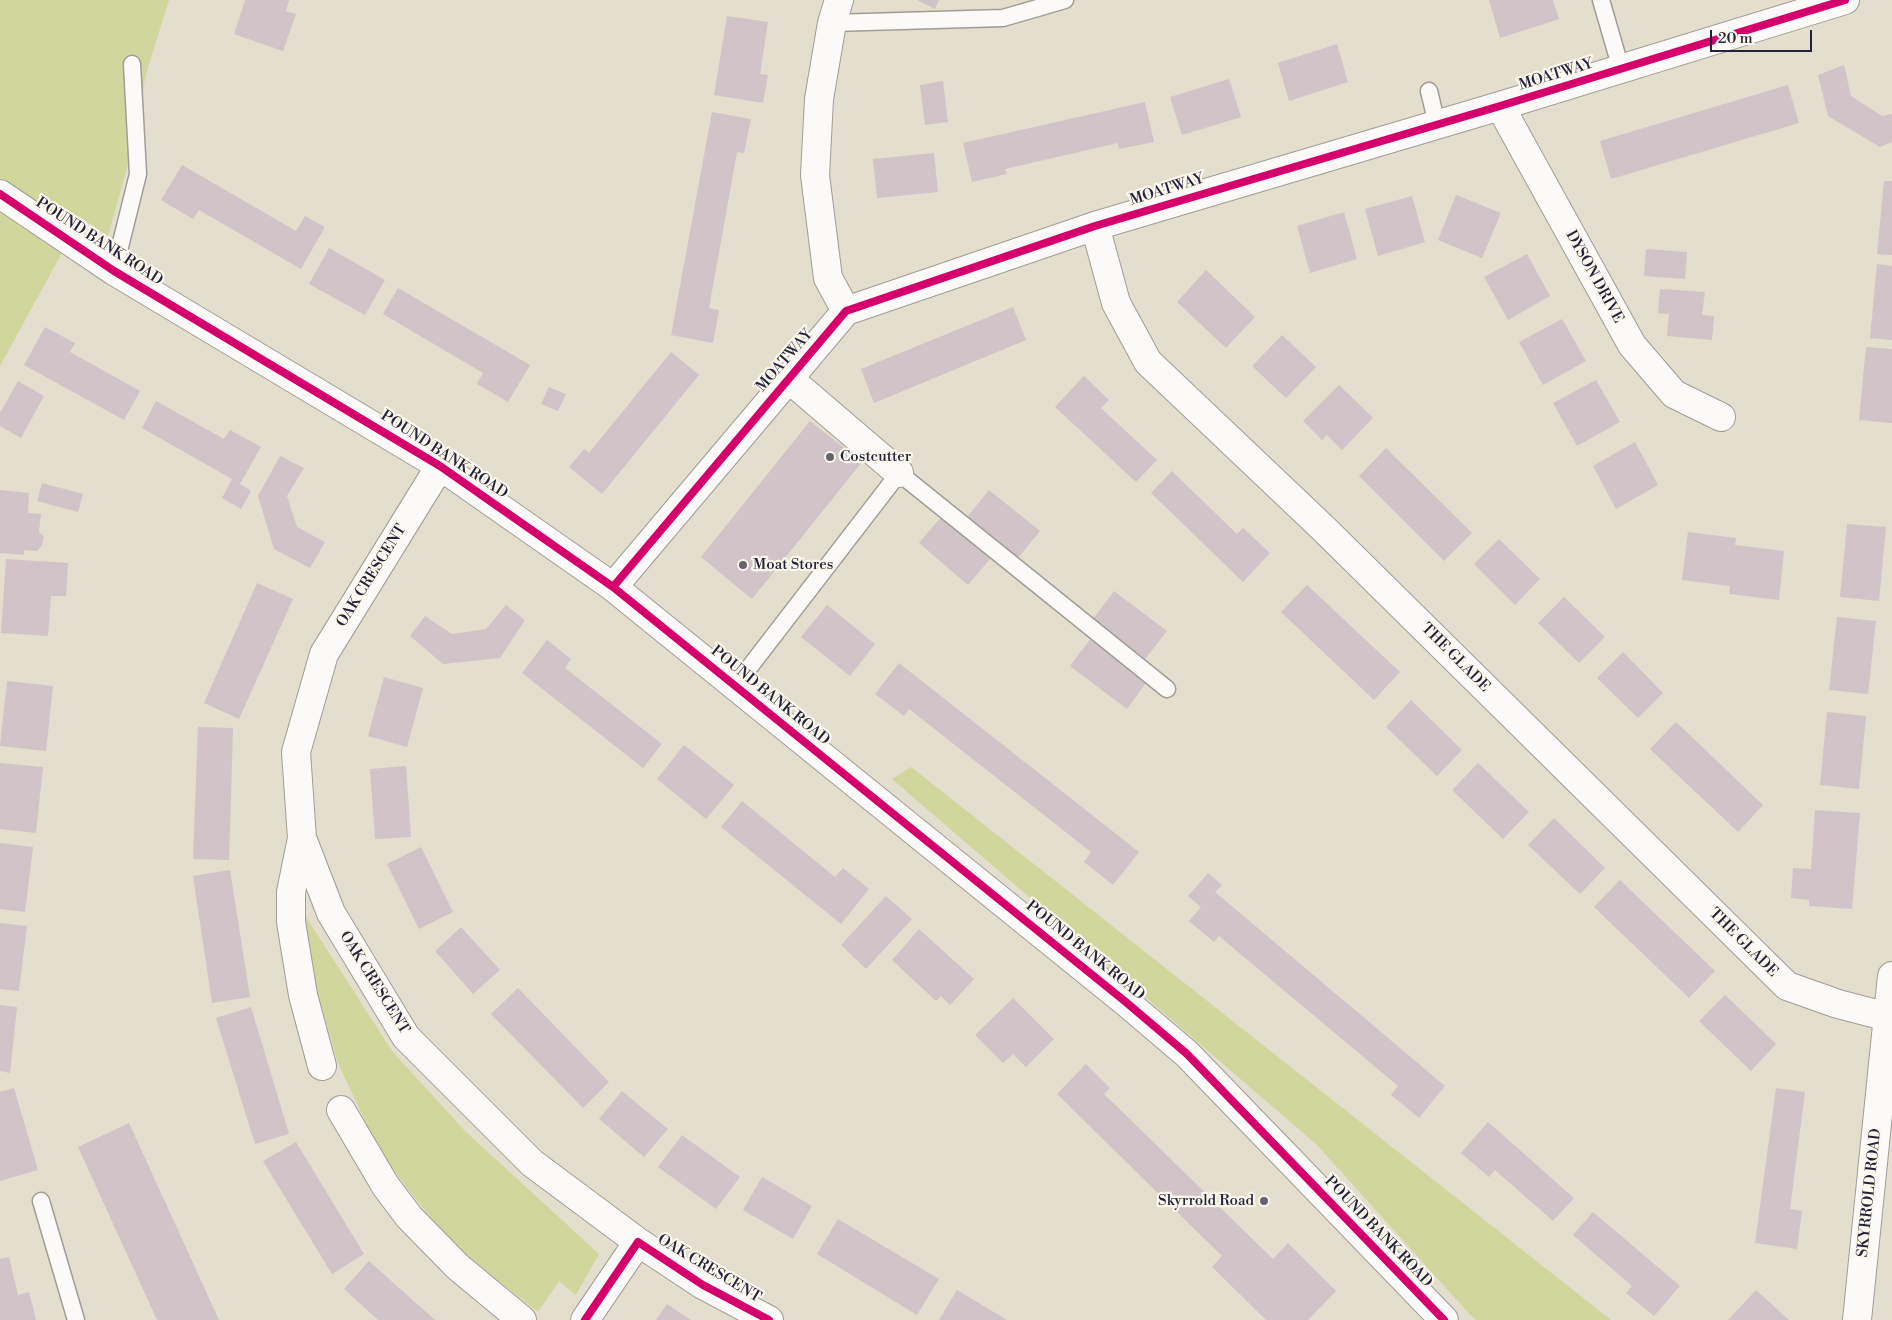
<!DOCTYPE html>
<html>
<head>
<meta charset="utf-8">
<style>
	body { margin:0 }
	#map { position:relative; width:1892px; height:1320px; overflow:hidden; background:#e3decd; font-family:"Libre Bodoni",serif }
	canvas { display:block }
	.scale { position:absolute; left:1710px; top:30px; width:102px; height:22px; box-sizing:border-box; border:2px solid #22223b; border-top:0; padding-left:6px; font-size:15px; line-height:18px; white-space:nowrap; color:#22223b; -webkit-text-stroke:4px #fbf7ec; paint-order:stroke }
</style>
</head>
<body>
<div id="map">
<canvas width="1892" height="1320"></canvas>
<div class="scale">20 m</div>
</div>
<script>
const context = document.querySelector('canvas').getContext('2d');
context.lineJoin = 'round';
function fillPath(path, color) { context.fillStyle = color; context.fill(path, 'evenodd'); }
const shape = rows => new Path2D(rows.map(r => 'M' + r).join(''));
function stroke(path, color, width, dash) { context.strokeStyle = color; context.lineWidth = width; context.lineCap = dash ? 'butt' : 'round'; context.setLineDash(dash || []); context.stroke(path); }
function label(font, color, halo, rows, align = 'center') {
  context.font = font + ' "Libre Bodoni",serif'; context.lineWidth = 4.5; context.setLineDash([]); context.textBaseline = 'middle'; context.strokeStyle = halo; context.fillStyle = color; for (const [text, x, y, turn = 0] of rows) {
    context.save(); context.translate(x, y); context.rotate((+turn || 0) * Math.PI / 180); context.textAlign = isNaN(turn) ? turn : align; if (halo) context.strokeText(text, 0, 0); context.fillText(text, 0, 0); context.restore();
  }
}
const green = shape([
	[0,0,169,0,145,77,139,125,108,236,81,218,0,366],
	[911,767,1611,1320,1475,1320,1316,1144,892,779],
	[304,914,392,1051,465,1131,599,1254,576,1295,559,1281,538,1312,448,1241,379,1151,338,1063,317,990]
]);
const building = shape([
	[245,0,289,0,286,11,296,14,283,51,234,34],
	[917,0,939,0,935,9],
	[1489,0,1553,0,1559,19,1500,38],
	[727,16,768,22,760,74,768,75,763,103,714,95],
	[1337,44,1348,82,1289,101,1278,63],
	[1844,65,1851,96,1882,116,1892,114,1892,142,1880,147,1828,116,1818,75],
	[1229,79,1241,117,1182,135,1170,97],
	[943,81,948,122,925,125,920,85],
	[1788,85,1799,123,1611,179,1600,141],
	[1145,102,1154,142,1119,149,1118,143,1005,169,1007,174,972,182,963,143],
	[712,112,751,119,744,153,737,152,709,308,719,310,713,343,671,335],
	[934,153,938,192,877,198,873,159],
	[182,165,296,231,305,216,325,227,301,269,199,210,193,219,161,200],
	[1884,181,1892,181,1892,255,1877,254],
	[1456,195,1501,213,1482,258,1438,240],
	[1412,196,1425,242,1378,256,1365,209],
	[1344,212,1357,259,1310,273,1297,226],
	[329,248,385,280,365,315,309,284],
	[1646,249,1687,252,1685,279,1644,276],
	[1527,254,1550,296,1508,320,1484,277],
	[1877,264,1892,266,1892,340,1870,338],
	[1206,270,1255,317,1226,348,1177,302],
	[398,288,530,365,508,402,477,384,483,373,383,314],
	[1660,289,1705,292,1702,315,1714,316,1712,340,1667,336,1669,314,1658,313],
	[1013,307,1026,340,874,403,861,369],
	[1562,319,1586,361,1543,385,1519,342],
	[45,327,75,343,70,352,140,391,124,420,24,365],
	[1282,335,1316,367,1286,398,1252,366],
	[1866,347,1892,349,1892,423,1859,420],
	[671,352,699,375,602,494,569,467,584,449,589,453],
	[1084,376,1109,400,1101,408,1157,460,1136,482,1055,407],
	[1596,380,1620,422,1577,446,1553,403],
	[18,381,44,396,21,438,0,426,0,413],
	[1339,385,1373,418,1342,450,1327,435,1322,440,1303,421],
	[549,387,566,394,558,411,541,404],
	[156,401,224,439,230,430,261,447,240,484,251,491,241,509,222,498,232,479,142,428],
	[810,421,862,462,752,599,701,557],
	[1635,442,1658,485,1616,509,1593,466],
	[1386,448,1472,533,1444,561,1359,476],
	[280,456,304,468,287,496,297,527,325,542,310,568,274,549,258,496],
	[1172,471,1237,534,1243,528,1270,553,1243,582,1151,493],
	[42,483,83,494,78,512,37,501],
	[0,490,29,493,28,513,41,514,39,532,44,537,42,545,37,551,24,550,24,555,0,553],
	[989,490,1040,531,1017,559,967,517],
	[942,516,991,558,968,585,919,543],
	[1847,524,1886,527,1879,601,1840,597],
	[1688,532,1736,538,1735,545,1784,551,1779,600,1729,594,1730,586,1682,580],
	[1499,539,1540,579,1515,605,1474,564],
	[6,559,68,563,66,596,51,596,48,636,1,633],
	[257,583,293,599,239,719,204,703],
	[1307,585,1400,672,1374,700,1281,612],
	[1114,591,1167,631,1145,659,1093,619],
	[1564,597,1605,637,1579,663,1538,623],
	[506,605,525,620,500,658,443,664,410,636,425,616,452,634,486,629],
	[827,605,875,644,850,676,801,637],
	[1837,617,1876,621,1868,694,1829,690],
	[1092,637,1148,680,1127,709,1070,666],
	[547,640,571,659,565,668,662,744,643,768,522,673],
	[1623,652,1663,693,1638,718,1597,678],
	[899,663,1139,852,1113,885,1084,862,1091,852,909,709,904,716,875,694],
	[384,677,423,688,407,747,368,736],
	[7,681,53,686,46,751,0,746],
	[1411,700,1462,750,1437,776,1386,727],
	[1827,712,1866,716,1859,789,1820,785],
	[1676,722,1763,805,1738,832,1650,749],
	[198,727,233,728,229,860,193,859],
	[684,745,734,785,706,819,657,779],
	[0,763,43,767,36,833,0,829],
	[1478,763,1529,812,1503,839,1452,790],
	[406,766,411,837,375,839,370,769],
	[742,801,835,877,843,868,869,889,841,924,721,827],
	[1815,810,1860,813,1852,909,1809,906,1809,900,1791,898,1793,868,1811,869],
	[1554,818,1605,868,1580,894,1528,845],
	[0,843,33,847,25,912,0,909],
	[421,847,453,912,419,929,387,864],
	[230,870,250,997,212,1003,193,876],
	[1208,873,1222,885,1215,892,1445,1086,1419,1118,1391,1095,1398,1086,1219,936,1214,942,1189,921,1201,907,1188,896],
	[1620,880,1715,971,1689,998,1594,907],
	[886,896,912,919,866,969,841,945],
	[0,923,27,926,19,991,0,989],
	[461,927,500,970,473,994,435,951],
	[919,929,974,979,950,1005,941,996,936,1001,892,960],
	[518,988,609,1082,583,1108,491,1014],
	[1725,995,1776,1044,1751,1071,1699,1021],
	[1013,998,1054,1039,1026,1067,1013,1054,1003,1063,975,1035],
	[0,1005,17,1007,10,1073,0,1071],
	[251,1007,289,1134,255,1144,216,1018],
	[1086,1064,1110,1088,1104,1094,1273,1259,1288,1243,1336,1291,1308,1320,1266,1320,1212,1267,1222,1256,1057,1094],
	[14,1088,38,1170,0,1181,0,1092],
	[1776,1088,1805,1092,1790,1209,1802,1211,1797,1249,1755,1243],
	[622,1091,668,1129,644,1157,599,1119],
	[1488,1122,1574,1198,1553,1221,1495,1170,1489,1177,1461,1153],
	[129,1123,219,1320,157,1320,78,1147],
	[682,1135,740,1177,716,1209,658,1167],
	[296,1142,364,1254,332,1274,263,1161],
	[762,1177,812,1206,793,1239,743,1210],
	[1593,1212,1680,1286,1654,1316,1626,1293,1632,1286,1573,1235],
	[838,1219,939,1279,917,1315,817,1254],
	[9,1257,18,1295,29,1292,36,1320,0,1320,0,1259],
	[369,1261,435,1320,378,1320,344,1289],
	[957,1290,1007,1320,939,1320],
	[1756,1290,1789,1320,1728,1320],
	[667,1304,691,1320,656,1320]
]);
const service = shape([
	[1601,0,1621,69],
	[832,23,1003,18,1065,0],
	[1429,91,1437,124],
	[114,271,138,174,132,64],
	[735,686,899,473,1167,689],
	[41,1201,76,1320]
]);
const minor = shape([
	[839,0,832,23,819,99,815,175,828,278,846,311],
	[1500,106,1632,345,1674,394,1721,417],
	[0,194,114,271,440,466,613,587,1127,1003,1187,1054,1444,1320],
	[1095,226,1116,303,1148,362,1323,528,1787,986,1838,1004,1888,1017],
	[788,378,899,473],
	[440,466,324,654,296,752,302,838,331,913,406,1037,532,1163,638,1242,703,1285,769,1320],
	[613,587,846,311,1095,226,1500,106,1845,0],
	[302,838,291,892,291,922,303,995,322,1066],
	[341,1110,385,1185,409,1217,458,1267,522,1320],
	[585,1320,638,1242],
	[1857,1320,1892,976]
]);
const cycleway = shape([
	[0,194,114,271,440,466,613,587,1127,1003,1187,1054,1444,1320],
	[613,587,846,311,1095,226,1500,106,1845,0],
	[585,1320,638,1242,703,1285,769,1320]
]);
const markers = [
	[830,457,5,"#66646e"],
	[743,565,5,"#66646e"],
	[1264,1201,5,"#66646e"]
];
const streetNames = [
	["MOATWAY",1556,75,-17],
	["MOATWAY",1167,190,-17],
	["POUND BANK ROAD",99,242,33],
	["DYSON DRIVE",1594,277,61],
	["MOATWAY",785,361,-49],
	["POUND BANK ROAD",444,455,33],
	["OAK CRESCENT",372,576,-58],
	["THE GLADE",1455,658,45],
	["POUND BANK ROAD",770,696,39],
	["THE GLADE",1743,943,45],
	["POUND BANK ROAD",1085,951,39],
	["OAK CRESCENT",374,983,58],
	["SKYRROLD ROAD",1870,1193,-84],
	["POUND BANK ROAD",1378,1232,46],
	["OAK CRESCENT",709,1269,31]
];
const poiNames = [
	["Costcutter",840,457],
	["Moat Stores",753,565],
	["Skyrrold Road",1254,1201,"right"]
];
fillPath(green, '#d0d69c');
fillPath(building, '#d0c4c9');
stroke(service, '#a09d96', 19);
stroke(minor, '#a09d96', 30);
stroke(service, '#fbfaf8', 16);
stroke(minor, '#fbfaf8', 28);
stroke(cycleway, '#d6006c', 8);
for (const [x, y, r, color] of markers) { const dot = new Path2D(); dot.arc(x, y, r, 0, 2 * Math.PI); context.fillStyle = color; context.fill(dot); stroke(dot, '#fbf7ec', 2); }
label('15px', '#22223b', '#fbf7ec', streetNames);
label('15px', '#22223b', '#fbf7ec', poiNames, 'left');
</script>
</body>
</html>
